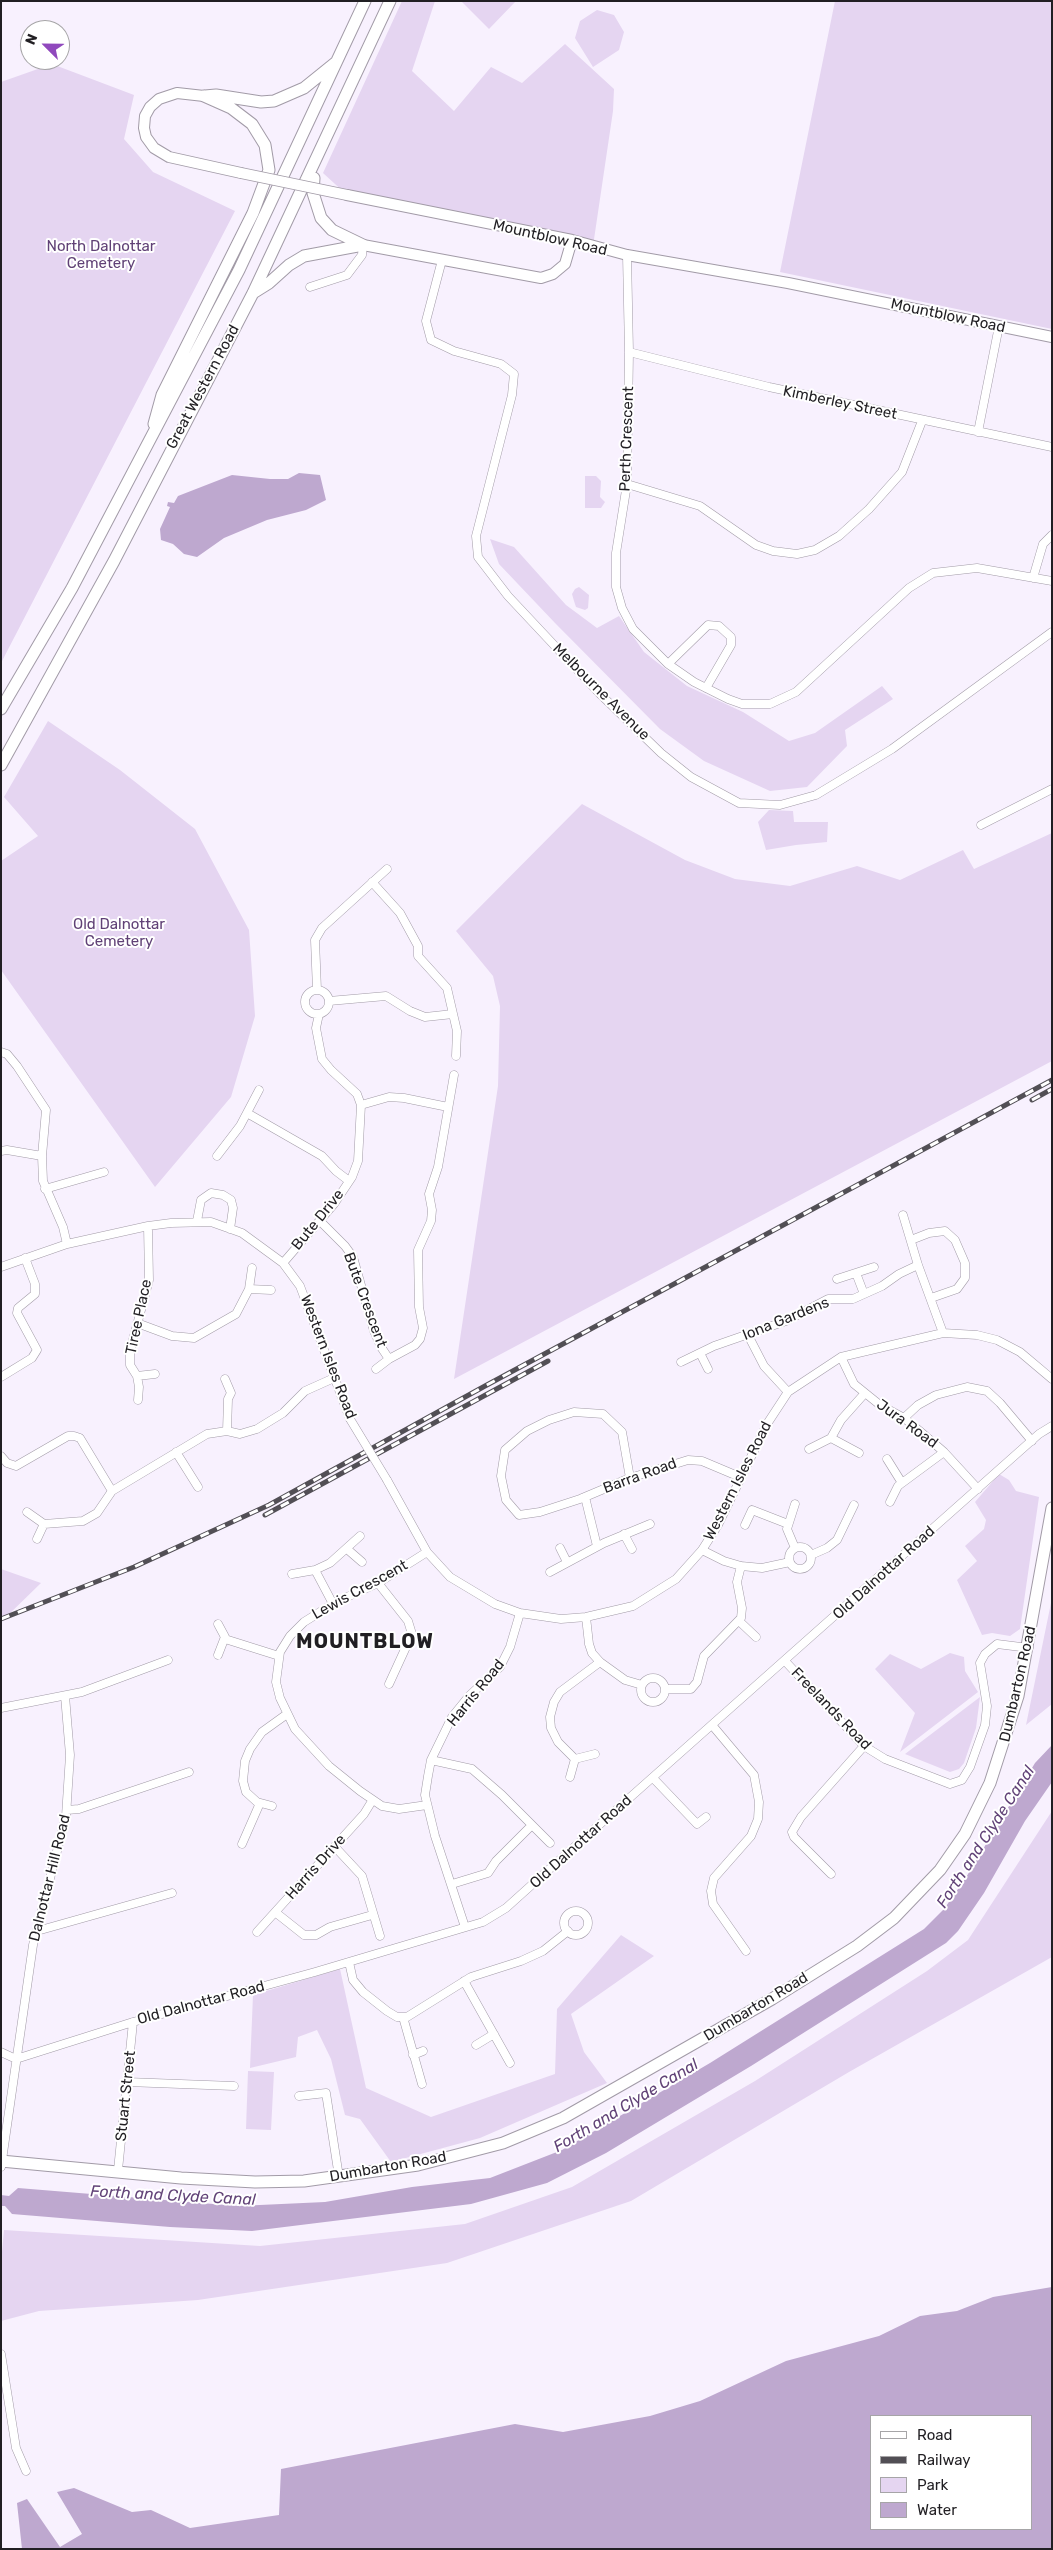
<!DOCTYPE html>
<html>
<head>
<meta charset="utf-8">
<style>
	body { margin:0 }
	#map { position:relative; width:1053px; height:2550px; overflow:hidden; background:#f8f1fe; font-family:Rubik,sans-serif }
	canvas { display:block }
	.frame { position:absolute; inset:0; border:2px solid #211f23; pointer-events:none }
	.legend { position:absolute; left:870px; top:2415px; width:162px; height:115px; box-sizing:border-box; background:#fff; border:1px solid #a6a5a7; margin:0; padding:6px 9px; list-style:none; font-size:15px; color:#211f23 }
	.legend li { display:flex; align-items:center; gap:10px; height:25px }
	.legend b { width:25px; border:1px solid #a6a5a7 }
	.north { position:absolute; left:20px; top:20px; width:50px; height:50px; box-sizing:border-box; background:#fff; border:1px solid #a6a5a7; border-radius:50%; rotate:293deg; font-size:14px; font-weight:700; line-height:20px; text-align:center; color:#211f23 }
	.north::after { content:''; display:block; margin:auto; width:18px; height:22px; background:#9049bd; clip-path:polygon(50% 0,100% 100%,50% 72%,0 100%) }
</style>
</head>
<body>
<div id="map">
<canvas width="1053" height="2550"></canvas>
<div class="frame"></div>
<ul class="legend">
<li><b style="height:6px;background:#fff"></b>Road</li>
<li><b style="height:6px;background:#524f55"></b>Railway</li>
<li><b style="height:14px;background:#e5d5f1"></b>Park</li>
<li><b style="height:14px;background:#bea8cf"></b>Water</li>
</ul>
<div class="north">N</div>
</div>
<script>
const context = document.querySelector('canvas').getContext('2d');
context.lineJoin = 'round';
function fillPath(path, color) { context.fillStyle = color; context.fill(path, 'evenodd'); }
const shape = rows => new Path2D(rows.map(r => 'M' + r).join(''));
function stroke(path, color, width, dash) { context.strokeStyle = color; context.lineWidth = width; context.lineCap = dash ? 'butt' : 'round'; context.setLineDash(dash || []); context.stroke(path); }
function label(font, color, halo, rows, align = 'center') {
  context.font = font + ' Rubik,sans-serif'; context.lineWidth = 4; context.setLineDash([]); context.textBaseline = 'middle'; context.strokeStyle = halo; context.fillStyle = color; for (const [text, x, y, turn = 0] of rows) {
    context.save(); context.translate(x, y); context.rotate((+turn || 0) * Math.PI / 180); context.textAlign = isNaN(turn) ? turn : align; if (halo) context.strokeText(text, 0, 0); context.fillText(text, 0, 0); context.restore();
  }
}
const green = shape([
	[402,1,435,1,412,71,454,111,491,67,522,83,565,44,614,89,613,111,593,246,347,195,323,173],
	[461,1,516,1,489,29],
	[835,1,1052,1,1052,329,780,272],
	[597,10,614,15,624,32,619,50,593,67,575,38,580,21],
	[52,64,134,95,124,139,153,172,235,211,1,663,1,82],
	[585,476,596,476,601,481,600,497,605,502,601,508,585,508],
	[490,539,514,547,566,605,597,628,619,616,644,652,687,686,743,712,789,741,815,733,882,686,893,699,845,730,847,746,807,787,770,791,704,761,660,729,555,623,499,564],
	[579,587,589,595,588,608,585,610,576,607,574,601,572,594,575,589],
	[48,721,120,770,195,829,249,930,255,1016,231,1097,155,1187,1,970,1,861,38,836,4,797],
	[582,804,685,860,735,879,790,886,857,866,900,880,963,850,974,869,1052,833,1052,1061,454,1379,498,1086,500,1006,493,976,456,931],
	[769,810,793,811,794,822,828,822,827,842,796,845,766,850,758,822],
	[999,1474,1009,1480,1016,1491,1039,1497,1020,1629,1010,1636,992,1633,982,1635,957,1580,977,1561,965,1546,984,1529,986,1520,975,1502],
	[1,1569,41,1583,1,1622],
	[1052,1596,1052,1704,1026,1725,1051,1603],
	[950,1653,964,1657,965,1671,978,1692,900,1752,915,1713,875,1669,890,1654,921,1669],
	[980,1697,976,1728,964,1763,959,1769,950,1772,905,1754],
	[1052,1811,1052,1957,849,2072,631,2201,447,2263,198,2300,39,2311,1,2321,1,2263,4,2230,260,2246,465,2224,572,2187,755,2081,927,1971,968,1940],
	[621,1935,654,1956,571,2014,584,2052,607,2083,480,2138,391,2162,360,2119,345,2115,331,2059,317,2030,298,2037,296,2057,250,2068,253,1995,340,1969,366,2088,431,2117,555,2074,557,2009],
	[248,2071,274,2072,271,2130,246,2129]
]);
const water = shape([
	[299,473,320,475,326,500,306,510,267,520,224,538,197,557,184,554,173,544,161,540,160,529,170,507,167,506,168,502,174,503,178,496,232,475,270,479,288,479],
	[1052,1745,1052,1782,1025,1821,984,1893,958,1931,946,1943,751,2066,606,2153,547,2183,471,2204,252,2231,170,2227,12,2214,5,2206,1,2206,1,2195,9,2196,18,2188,238,2206,325,2202,412,2187,490,2178,562,2150,710,2063,924,1929,944,1909,965,1879,1035,1763],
	[1052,2287,1052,2549,22,2549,17,2503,27,2499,60,2547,82,2534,57,2492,74,2488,132,2512,151,2510,190,2528,279,2515,281,2469,515,2424,563,2432,650,2416,700,2401,786,2361,879,2336,920,2316,957,2311,993,2297],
	[872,2416,1032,2416,1032,2529,872,2529]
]);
const street = shape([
	[627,255,629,352,627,484,616,553,616,587,622,608,633,629,668,664,694,682,728,699,742,704,770,704,796,692,909,588,933,573,977,568,1052,581],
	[442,260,426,321,431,340,454,351,501,364,514,374,512,395,476,536,478,557,508,596,599,693,661,753,691,777,739,803,780,805,816,795,892,749,1052,632],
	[310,287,347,275,362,255,363,245],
	[629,352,769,387,1052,447],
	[978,432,999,326],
	[627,484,700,506,756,545,773,551,797,554,815,550,839,536,869,509,902,472,922,421],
	[1033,578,1043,544,1052,535],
	[668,664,708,625,719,626,731,637,731,645,706,688],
	[981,825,1052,789],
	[372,882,400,913,418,946,418,956,447,988,457,1031,456,1056],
	[317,990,315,940,322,928,387,869],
	'305 1002a12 12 0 1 1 24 0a12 12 0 1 1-24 0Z',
	[329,1001,386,996,410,1011,425,1017,453,1014],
	[1,1052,7,1054,17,1066,46,1110,42,1156,43,1181,63,1227,67,1244],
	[361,1105,389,1097,404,1098,448,1107],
	[247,1113,322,1156,336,1171,349,1181],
	[1,1151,7,1150,42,1156],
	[217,1156,240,1126,259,1090],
	[45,1189,104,1172],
	[903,1215,918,1265,943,1333],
	[197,1221,201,1200,211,1193,223,1195,231,1200,233,1208,230,1229],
	[320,1221,345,1246,353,1257,374,1331,381,1347,389,1359],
	[911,1240,929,1233,945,1231,955,1240,965,1263,965,1278,957,1289,931,1298],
	[283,1263,334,1204,352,1177,358,1161,361,1105,357,1094,331,1070,322,1059,316,1028,319,1014],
	[1,1267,67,1244,148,1226,171,1223,211,1222,242,1233,283,1263,300,1286,350,1419],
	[856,1273,864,1294],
	[837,1279,874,1267],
	[249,1289,271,1290],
	[137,1323,172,1336,194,1338,236,1314,249,1289,252,1268],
	[748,1335,764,1366,788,1392],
	[700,1353,708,1369],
	[841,1357,854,1384,880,1405,904,1418,922,1433,944,1452,978,1489],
	[681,1362,714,1346,786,1321,828,1299,853,1299,882,1286,899,1274,918,1265],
	[376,1369,389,1359,415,1345,420,1339,423,1328,419,1307,418,1250,431,1221,432,1210,429,1194,438,1167,454,1075],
	[137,1376,155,1374],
	[1,1377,32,1358,37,1350,17,1313,18,1308,35,1294,35,1284,25,1258],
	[225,1379,231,1393,228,1399,227,1431],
	[138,1400,139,1387,137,1376,130,1365,130,1351,149,1280,148,1226],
	[904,1418,918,1405,936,1395,967,1387,987,1391,1000,1403,1032,1441],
	[831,1438,859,1453],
	[809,1449,831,1438,841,1420,865,1393],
	[176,1452,198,1487],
	[1,1456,7,1463,16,1466,68,1436,74,1436,80,1438,112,1491,207,1434,227,1431,240,1434,257,1429,283,1413,305,1391,334,1378],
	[887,1459,902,1483],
	[630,1478,622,1432,603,1414,574,1412,549,1420,527,1431,505,1450,501,1476,506,1500,519,1515,540,1512,580,1499,630,1478,688,1460,702,1461,740,1477],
	[387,1480,427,1552,450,1577,495,1604,520,1613,561,1619,586,1617,633,1606,676,1579,702,1550,718,1525,767,1424,788,1392,841,1357,943,1333,977,1335,997,1340,1020,1352,1052,1379],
	[585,1497,597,1546],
	[890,1502,898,1486,944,1452],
	[27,1512,44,1524,37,1539],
	[44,1524,83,1521,97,1513,112,1491],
	[745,1525,752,1510,788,1524],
	[624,1534,632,1549],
	'789 1558a11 11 0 1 1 22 0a11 11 0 1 1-22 0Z',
	[560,1548,567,1562],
	[795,1548,787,1529,795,1504],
	[347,1549,362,1562],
	[702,1550,724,1561,741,1566,762,1568,790,1562],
	[427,1552,378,1583,336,1602,304,1622,290,1636,280,1652,276,1682,280,1698,295,1729,329,1766,360,1791,382,1806,399,1809,427,1805],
	[811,1555,827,1548,837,1540,854,1505],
	[315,1570,333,1604],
	[550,1572,604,1543,650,1524],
	[292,1574,315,1570,330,1563,360,1536],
	[378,1583,408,1621,412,1634,389,1684],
	[586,1617,589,1644,592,1653,600,1662,625,1680,642,1685],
	[739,1621,756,1637],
	[225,1639,279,1656],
	[218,1655,225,1637,218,1624],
	[785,1661,864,1746,885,1759,950,1784,962,1780,970,1767,985,1725,987,1706,980,1663,985,1654,997,1644,1029,1648],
	'641 1690a12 12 0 1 1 24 0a12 12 0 1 1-24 0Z',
	[665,1689,691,1689,697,1682,704,1656,741,1618,742,1608,737,1582,741,1566],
	[1,1708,82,1692,168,1660],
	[712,1725,754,1775,759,1802,758,1819,751,1836,714,1878,711,1891,713,1904,746,1951],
	[575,1759,558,1742,551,1728,550,1717,554,1702,560,1692,600,1662],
	[431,1760,472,1769,502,1795,550,1843],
	[570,1777,575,1759,595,1754],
	[653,1778,697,1824,706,1817],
	[272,1806,257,1802,246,1792,243,1781,245,1761,250,1749,262,1732,287,1714],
	[67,1810,79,1809,189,1772],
	[242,1844,260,1803],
	[335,1847,362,1876,380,1936],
	[831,1874,794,1837,792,1832,801,1817,864,1746],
	[452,1884,488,1873,496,1861,531,1826],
	'564 1923a12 12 0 1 1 24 0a12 12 0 1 1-24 0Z',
	[275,1912,304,1935,316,1935,330,1927,372,1915],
	[465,1927,435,1836,425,1795,428,1776,431,1760,452,1717,469,1696,500,1667,510,1647,520,1613],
	[37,1931,172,1893],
	[257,1932,364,1814,372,1801],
	[349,1962,353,1980,363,1992,387,2011,397,2017,407,2017,471,1977,521,1961,543,1951,568,1931],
	[464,1981,510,2063],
	[403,2017,422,2084],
	[476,2045,494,2034],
	[1,2052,16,2059],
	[413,2055,423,2051],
	[16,2059,133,2022,315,1972,483,1922,506,1908,536,1881,1039,1434,1052,1426],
	[127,2082,234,2086],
	[299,2096,326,2093,339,2177],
	[1,2167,33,1945,66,1816,70,1755,65,1696],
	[118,2170,133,2022],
	[1,2354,16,2448,26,2471]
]);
const secondary = shape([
	[204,96,177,93,159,99,150,107,145,116,144,128,146,137,154,148,169,157,241,173],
	[347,195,572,240,627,255,788,283,1052,337],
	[363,245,541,278,553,274,565,264,572,240]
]);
const primary = shape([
	[205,96,216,95,261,102,274,101,304,88,335,63],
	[314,178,313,193,321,218,332,230,363,245],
	[253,293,269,283,289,265,304,256,363,245],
	[154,424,162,395,253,213,269,170,265,145,252,124,231,108,204,96],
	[1,709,72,588,239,270,365,1],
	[1,765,114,561,253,293,390,1],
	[1,2161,181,2178,255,2182,304,2181,418,2165,503,2143,563,2118,772,1999,857,1946,894,1918,940,1870,965,1834,990,1783,1018,1696,1052,1508]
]);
const rail = shape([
	[1032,1100,1052,1089],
	[265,1515,548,1361],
	[1,1619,134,1567,269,1505,485,1386,1052,1080]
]);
const streetBridge = shape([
	[350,1419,387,1480]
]);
const secondaryBridge = shape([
	[241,173,347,195]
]);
const streetNames = [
	["Mountblow Road",550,238,13],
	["Mountblow Road",948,316,12],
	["Great Western Road",203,387,-62],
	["Kimberley Street",840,403,12],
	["Perth Crescent",627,439,-88],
	["Melbourne Avenue",601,692,45],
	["Bute Drive",318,1220,-51],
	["Bute Crescent",365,1300,70],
	["Tiree Place",139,1317,-78],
	["Iona Gardens",786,1319,-22],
	["Western Isles Road",328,1357,69],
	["Jura Road",907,1424,36],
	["Barra Road",640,1476,-20],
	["Western Isles Road",738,1481,-63],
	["Old Dalnottar Road",884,1573,-42],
	["Lewis Crescent",360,1590,-29],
	["Dumbarton Road",1018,1684,-77],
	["Harris Road",476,1693,-51],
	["Freelands Road",831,1709,46],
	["Old Dalnottar Road",581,1842,-42],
	["Harris Drive",316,1867,-48],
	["Dalnottar Hill Road",50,1878,-76],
	["Old Dalnottar Road",201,2003,-15],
	["Dumbarton Road",756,2007,-31],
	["Stuart Street",126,2096,-84],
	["Dumbarton Road",388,2167,-10]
];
const parkNames = [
	["North Dalnottar",101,247],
	["Cemetery",101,264],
	["Old Dalnottar",119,925],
	["Cemetery",119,942]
];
const waterNames = [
	["Forth and Clyde Canal",986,1837,-57],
	["Forth and Clyde Canal",626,2106,-31],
	["Forth and Clyde Canal",173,2196,3]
];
const districtNames = [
	["MOUNTBLOW",365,1642]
];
fillPath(green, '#e5d5f1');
fillPath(water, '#bea8cf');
stroke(street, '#a29ba7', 9);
stroke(secondary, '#a29ba7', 12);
stroke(primary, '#a29ba7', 13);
stroke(street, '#fff', 8);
stroke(secondary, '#fff', 10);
stroke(primary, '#fff', 11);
stroke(rail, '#524f55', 5);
stroke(rail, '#fff', 3, [9]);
stroke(streetBridge, '#a29ba7', 9, []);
stroke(secondaryBridge, '#a29ba7', 12, []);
stroke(streetBridge, '#fff', 8);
stroke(secondaryBridge, '#fff', 10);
label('15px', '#211f23', '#fff', streetNames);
label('15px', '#604176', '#fff', parkNames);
label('italic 16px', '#624378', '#fff', waterNames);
context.letterSpacing = '1px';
label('bold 20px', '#211f23', '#fff', districtNames);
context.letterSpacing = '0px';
</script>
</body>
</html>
